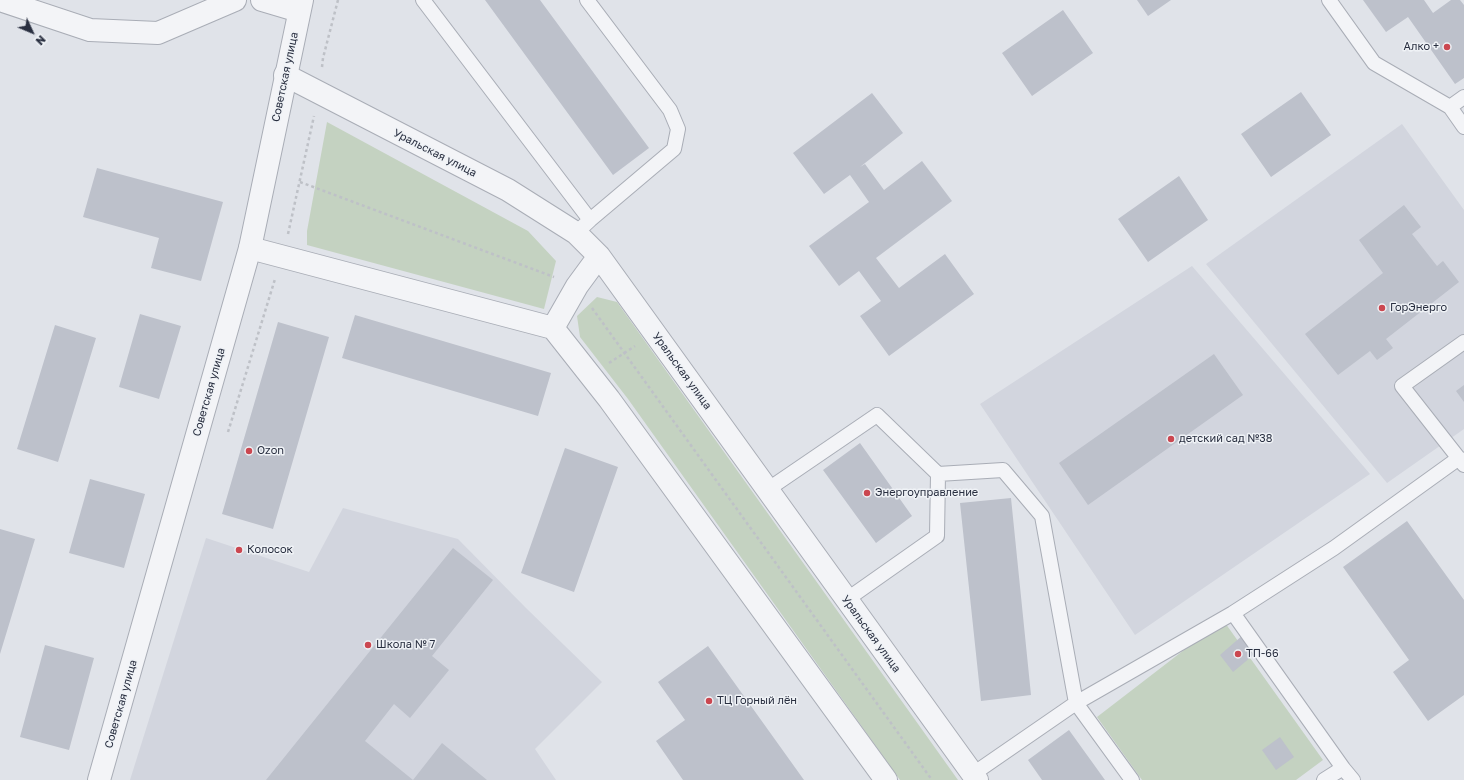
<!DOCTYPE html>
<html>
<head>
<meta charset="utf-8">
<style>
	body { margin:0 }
	#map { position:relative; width:1464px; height:780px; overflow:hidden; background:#e0e3e9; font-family:"Golos Text",sans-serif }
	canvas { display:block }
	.north { position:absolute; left:12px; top:12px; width:40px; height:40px; -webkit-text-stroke:3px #eff2f6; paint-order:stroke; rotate:134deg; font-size:11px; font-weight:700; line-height:16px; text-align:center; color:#292f40 }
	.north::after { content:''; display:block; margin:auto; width:14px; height:18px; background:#292f40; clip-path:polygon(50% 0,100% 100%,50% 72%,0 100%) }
</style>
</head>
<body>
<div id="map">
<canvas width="1464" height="780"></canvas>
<div class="north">N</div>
</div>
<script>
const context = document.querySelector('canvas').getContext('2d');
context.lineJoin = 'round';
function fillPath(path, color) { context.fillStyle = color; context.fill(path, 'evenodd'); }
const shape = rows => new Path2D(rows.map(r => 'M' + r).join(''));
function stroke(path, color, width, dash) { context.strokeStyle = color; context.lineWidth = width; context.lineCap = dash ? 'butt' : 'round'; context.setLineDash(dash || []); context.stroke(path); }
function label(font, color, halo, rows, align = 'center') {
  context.font = font + ' "Golos Text",sans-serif'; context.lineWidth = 3; context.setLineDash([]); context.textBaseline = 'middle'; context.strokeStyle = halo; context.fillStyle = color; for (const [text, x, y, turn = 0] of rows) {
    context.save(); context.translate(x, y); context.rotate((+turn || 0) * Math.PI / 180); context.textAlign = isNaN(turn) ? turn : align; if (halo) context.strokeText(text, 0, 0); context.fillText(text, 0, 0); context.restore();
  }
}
const built = shape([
	[1402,124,1464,210,1464,429,1387,483,1206,264],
	[1192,266,1370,474,1135,635,980,404],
	[343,508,458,539,526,608,602,682,535,749,556,780,130,780,206,538,309,572]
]);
const green = shape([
	[327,122,528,231,556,261,544,309,307,245,307,231],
	[597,297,617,302,958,780,900,780,628,399,580,337,577,316],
	[1223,620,1323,760,1296,780,1142,780,1097,717]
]);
const building = shape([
	[485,0,540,0,649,148,613,175],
	[1137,0,1171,0,1148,16],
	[1363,0,1424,0,1433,13,1451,0,1460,0,1464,5,1464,78,1455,84,1408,17,1386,32],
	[1063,10,1093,53,1032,96,1002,53],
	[1301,92,1331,135,1271,177,1241,134],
	[872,93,903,133,860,167,865,164,884,190,922,161,952,201,876,258,899,288,945,254,974,294,889,356,860,316,881,301,859,271,839,286,809,246,869,202,850,175,824,194,793,153],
	[97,168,223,202,201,281,151,268,159,238,83,217],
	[1179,176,1208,220,1148,262,1118,219],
	[1404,205,1421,227,1412,234,1437,266,1443,261,1459,282,1386,339,1393,348,1377,360,1370,351,1338,375,1305,334,1383,273,1359,240],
	[140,314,181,326,159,399,119,387],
	[355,315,551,373,538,416,342,358],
	[278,322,329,337,273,529,222,514],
	[55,325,96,338,58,462,17,449],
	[1214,354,1243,395,1088,505,1059,463],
	[1464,385,1464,402,1456,391],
	[860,443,912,516,876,543,823,470],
	[565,448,618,467,574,592,521,573],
	[90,479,145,494,124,568,69,553],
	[1011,498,1031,695,981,701,960,503],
	[1407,521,1464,600,1464,695,1428,721,1393,672,1409,660,1343,567],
	[0,529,35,539,0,654],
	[453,548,493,580,432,656,449,670,410,718,394,704,365,741,413,780,442,743,487,780,266,780],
	[1243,635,1257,652,1233,672,1220,655],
	[45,645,94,658,69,750,20,737],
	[708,646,804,780,683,780,656,741,685,720,658,682],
	[1069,730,1105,780,1042,780,1028,760],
	[1280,737,1294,757,1276,770,1262,750]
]);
const path = shape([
	[322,67,323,58,338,0],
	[300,182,554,277],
	[288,234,314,116],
	[592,308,932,780],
	[609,363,635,346],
	[228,432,275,279]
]);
const service = shape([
	[423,0,590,220,576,233],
	[587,0,670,110,678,129,674,149,590,220],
	[1329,0,1374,63,1450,107,1464,127],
	[1450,107,1464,97],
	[1464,465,1402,386,1464,342],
	[767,490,877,415,938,474],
	[846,600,937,536,938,474,1003,470,1042,516,1076,703,1132,780],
	[1233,613,1334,548,1459,458],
	[973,774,1076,703,1233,613,1343,768],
	[1324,780,1343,768,1353,780]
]);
const minor = shape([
	[0,0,90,30,158,33,235,0],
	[262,0,299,11],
	[285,75,508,190,576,233,599,256,977,780],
	[250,248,553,328,609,399,886,780],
	[553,328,577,286,599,256]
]);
const tertiary = shape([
	[99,780,250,248,302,0]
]);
const markers = [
	[1447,47,4,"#cb4750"],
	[1382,308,4,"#cb4750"],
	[1171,439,4,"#cb4750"],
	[249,451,4,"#cb4750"],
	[867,493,4,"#cb4750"],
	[239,550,4,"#cb4750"],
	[368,645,4,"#cb4750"],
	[1238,654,4,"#cb4750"],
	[709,701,4,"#cb4750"]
];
const poiNames = [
	["Алко +",1439,47,"right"],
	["ГорЭнерго",1390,308],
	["детский сад №38",1179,439],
	["Ozon",257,451],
	["Энергоуправление",875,493],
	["Колосок",247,550],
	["Школа № 7",376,645],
	["ТП-66",1246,654],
	["ТЦ Горный лён",717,701]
];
const streetNames = [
	["Советская улица",285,77,-78],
	["Уральская улица",435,153,27],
	["Уральская улица",682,371,54],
	["Советская улица",209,392,-74],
	["Уральская улица",871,634,54],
	["Советская улица",121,704,-74]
];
fillPath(built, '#d2d5de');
fillPath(green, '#c4d2c1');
fillPath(building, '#bdc1cb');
stroke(service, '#a9adb6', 16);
stroke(minor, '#a9adb6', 24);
stroke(tertiary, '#a9adb6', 24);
stroke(path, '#bec1c7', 2.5, [3, 3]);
stroke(service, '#f3f4f7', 14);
stroke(minor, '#f3f4f7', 22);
stroke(tertiary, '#f3f4f7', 22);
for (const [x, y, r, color] of markers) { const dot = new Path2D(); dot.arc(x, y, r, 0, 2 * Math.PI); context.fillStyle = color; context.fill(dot); stroke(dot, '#eff2f6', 1.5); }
label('11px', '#292f40', '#eff2f6', poiNames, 'left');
label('11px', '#292f40', '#eff2f6', streetNames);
</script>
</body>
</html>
